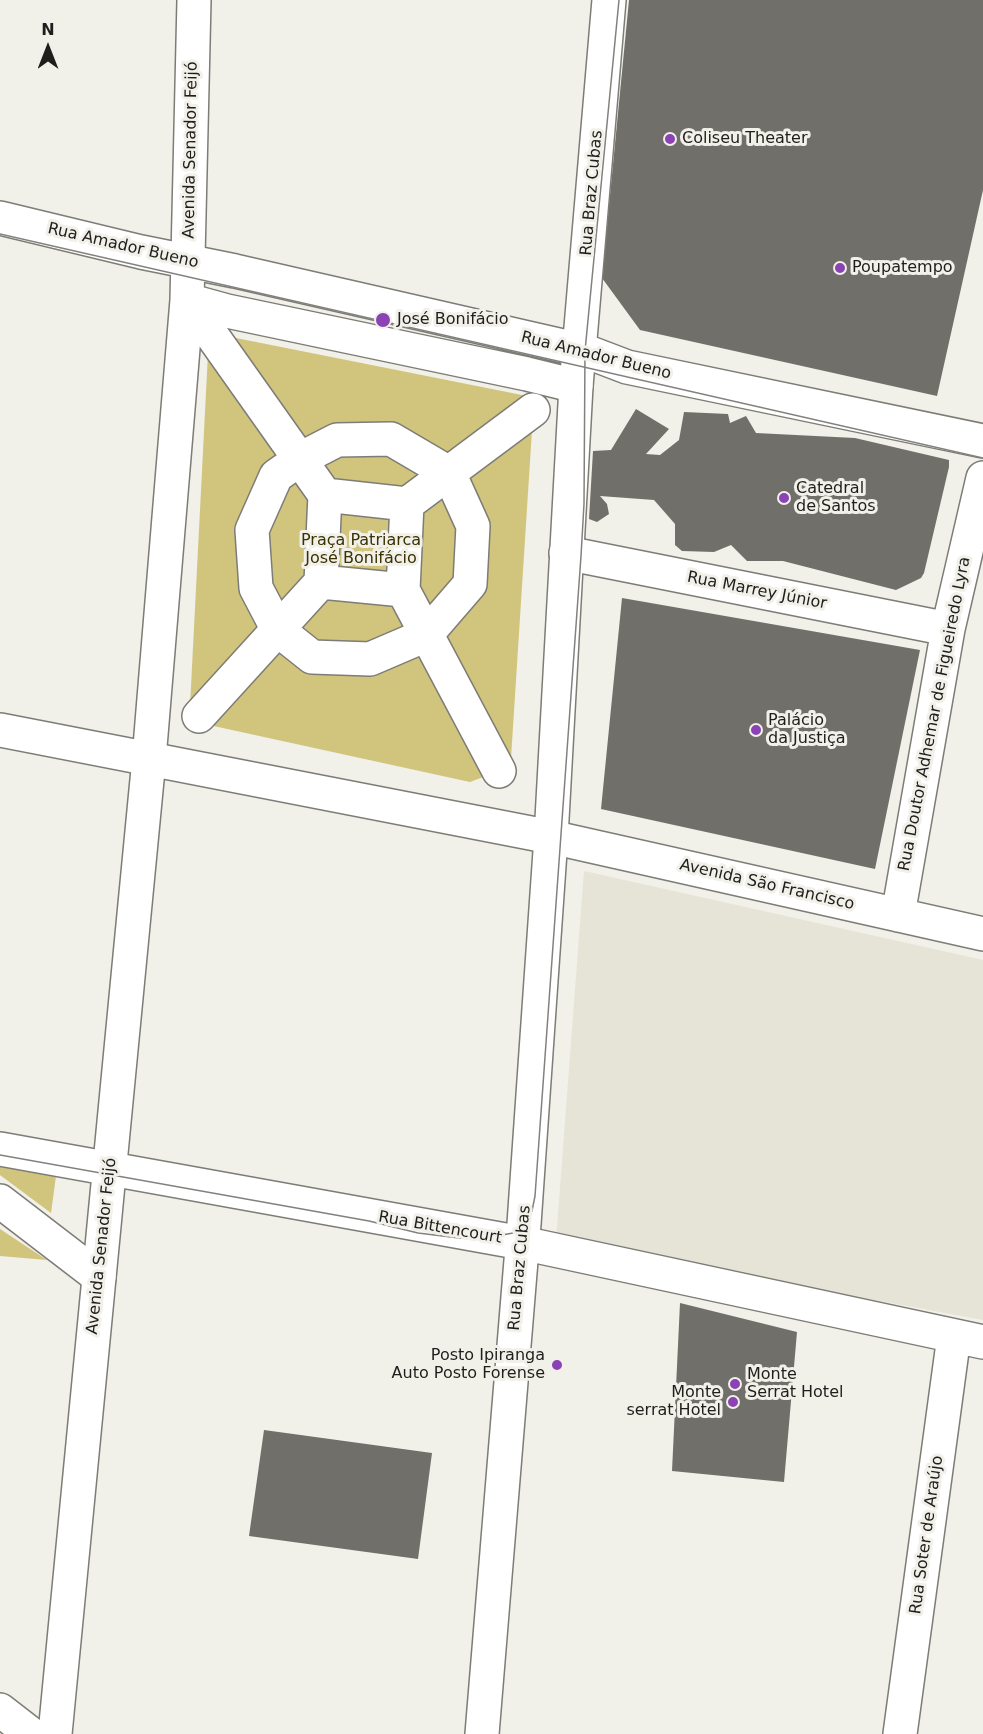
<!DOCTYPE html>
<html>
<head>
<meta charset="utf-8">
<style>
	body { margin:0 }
	#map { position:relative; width:983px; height:1734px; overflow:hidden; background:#f1f0e9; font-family:"DejaVu Sans",sans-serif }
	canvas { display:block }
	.north { position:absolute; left:18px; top:18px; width:60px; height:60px; -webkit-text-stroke:4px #f1f0e9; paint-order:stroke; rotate:0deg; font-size:16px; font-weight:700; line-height:24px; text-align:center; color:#1f1e1c }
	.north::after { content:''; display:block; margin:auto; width:21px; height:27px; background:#1f1e1c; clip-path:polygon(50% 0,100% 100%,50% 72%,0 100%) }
</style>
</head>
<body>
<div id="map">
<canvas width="983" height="1734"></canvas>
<div class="north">N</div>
</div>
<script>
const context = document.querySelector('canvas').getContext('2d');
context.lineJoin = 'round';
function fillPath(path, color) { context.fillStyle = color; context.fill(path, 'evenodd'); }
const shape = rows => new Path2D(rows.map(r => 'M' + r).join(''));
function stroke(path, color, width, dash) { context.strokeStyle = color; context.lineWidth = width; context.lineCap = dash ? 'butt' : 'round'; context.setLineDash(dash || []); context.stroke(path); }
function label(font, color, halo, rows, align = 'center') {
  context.font = font + ' "DejaVu Sans",sans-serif'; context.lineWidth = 6; context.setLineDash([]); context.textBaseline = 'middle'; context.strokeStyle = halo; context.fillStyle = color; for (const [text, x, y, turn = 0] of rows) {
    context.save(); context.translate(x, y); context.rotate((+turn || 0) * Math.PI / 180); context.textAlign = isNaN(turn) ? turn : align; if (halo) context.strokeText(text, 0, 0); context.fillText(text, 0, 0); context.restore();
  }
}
const built = shape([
	[584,871,983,960,983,1320,556,1241]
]);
const green = shape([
	[217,338,236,338,527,396,534,399,511,758,507,768,470,782,209,725,190,706,208,353],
	[0,1165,56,1176,51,1213,0,1175],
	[0,1229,47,1260,0,1256]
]);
const building = shape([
	[629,0,983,0,983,190,937,396,640,330,602,278],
	[636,409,669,429,646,454,660,455,679,440,684,412,728,414,730,423,746,416,756,433,855,438,949,460,949,467,924,573,921,578,896,590,783,561,747,561,731,545,714,552,682,551,675,545,675,524,654,500,600,496,607,504,609,514,597,522,589,519,593,451,611,450],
	[622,598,920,650,875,869,601,809],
	[680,1303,797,1332,784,1482,672,1471],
	[264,1430,432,1453,418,1559,249,1536]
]);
const minor = shape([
	[0,218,141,252,235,271,585,351,627,367,983,441],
	[187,300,325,495,321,582,403,590,407,504,325,495],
	[187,300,227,311,527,374,576,386],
	[391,439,449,473,473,526,470,584,426,635,370,659,312,657,278,630,256,588,252,530,276,476,300,459,337,440,391,439],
	[407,504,533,410],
	[566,553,948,629],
	[403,590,499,771],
	[199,716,321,582],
	[149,759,187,300,194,0],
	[551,837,983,934],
	[898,915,948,629,983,478],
	[0,1149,522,1243,983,1342],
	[0,1201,99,1277],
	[0,1710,31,1734],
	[900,1734,954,1336]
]);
const major = shape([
	[0,730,551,837],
	[55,1734,149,759],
	[482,1734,524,1224,551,837,576,386,609,0]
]);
const tram = shape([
	[0,234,983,458],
	[0,1155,369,1221,418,1233,459,1238,491,1237,513,1233,524,1224,532,1211,535,1196,581,556,584,504,585,351,619,0]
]);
const markers = [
	[670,139,6,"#8a42b5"],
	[840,268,6,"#8a42b5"],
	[383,320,8,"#8a42b5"],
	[784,498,6,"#8a42b5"],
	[756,730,6,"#8a42b5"],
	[557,1365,6,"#8a42b5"],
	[735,1384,6,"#8a42b5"],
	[733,1402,6,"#8a42b5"]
];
const poiNames = [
	["Coliseu Theater",682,139],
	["Poupatempo",852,268],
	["José Bonifácio",397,320],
	["Catedral",796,489],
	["de Santos",796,507],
	["Palácio",768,721],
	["da Justiça",768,739],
	["Posto Ipiranga",545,1356,"right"],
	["Auto Posto Forense",545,1374,"right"],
	["Monte",747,1375],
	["Serrat Hotel",747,1393],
	["Monte",721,1393,"right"],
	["serrat Hotel",721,1411,"right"]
];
const streetNames = [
	["Avenida Senador Feijó",191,150,-89],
	["Rua Braz Cubas",592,193,-85],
	["Rua Amador Bueno",123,246,13],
	["Rua Amador Bueno",596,356,14],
	["Rua Marrey Júnior",757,591,11],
	["Rua Doutor Adhemar de Figueiredo Lyra",935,714,-79],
	["Avenida São Francisco",767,885,13],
	["Rua Bittencourt",440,1228,10],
	["Avenida Senador Feijó",102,1246,-84],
	["Rua Braz Cubas",520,1268,-85],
	["Rua Soter de Araújo",927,1535,-82]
];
const parkNames = [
	["Praça Patriarca",361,541],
	["José Bonifácio",361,559]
];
fillPath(built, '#e6e4d6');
fillPath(green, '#d1c47d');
fillPath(building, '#706f69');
stroke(minor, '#7d7c76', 36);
stroke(major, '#7d7c76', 36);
stroke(minor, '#fff', 33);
stroke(major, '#fff', 33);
stroke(tram, '#82817d', 1.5);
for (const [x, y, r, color] of markers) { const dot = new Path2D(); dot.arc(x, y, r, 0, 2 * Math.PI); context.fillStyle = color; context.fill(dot); stroke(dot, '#f1f0e9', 2); }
label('16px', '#1f1e1c', '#f1f0e9', poiNames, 'left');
label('16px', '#1f1e1c', '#f1f0e9', streetNames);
label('16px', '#3a3203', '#f1f0e9', parkNames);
</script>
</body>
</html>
